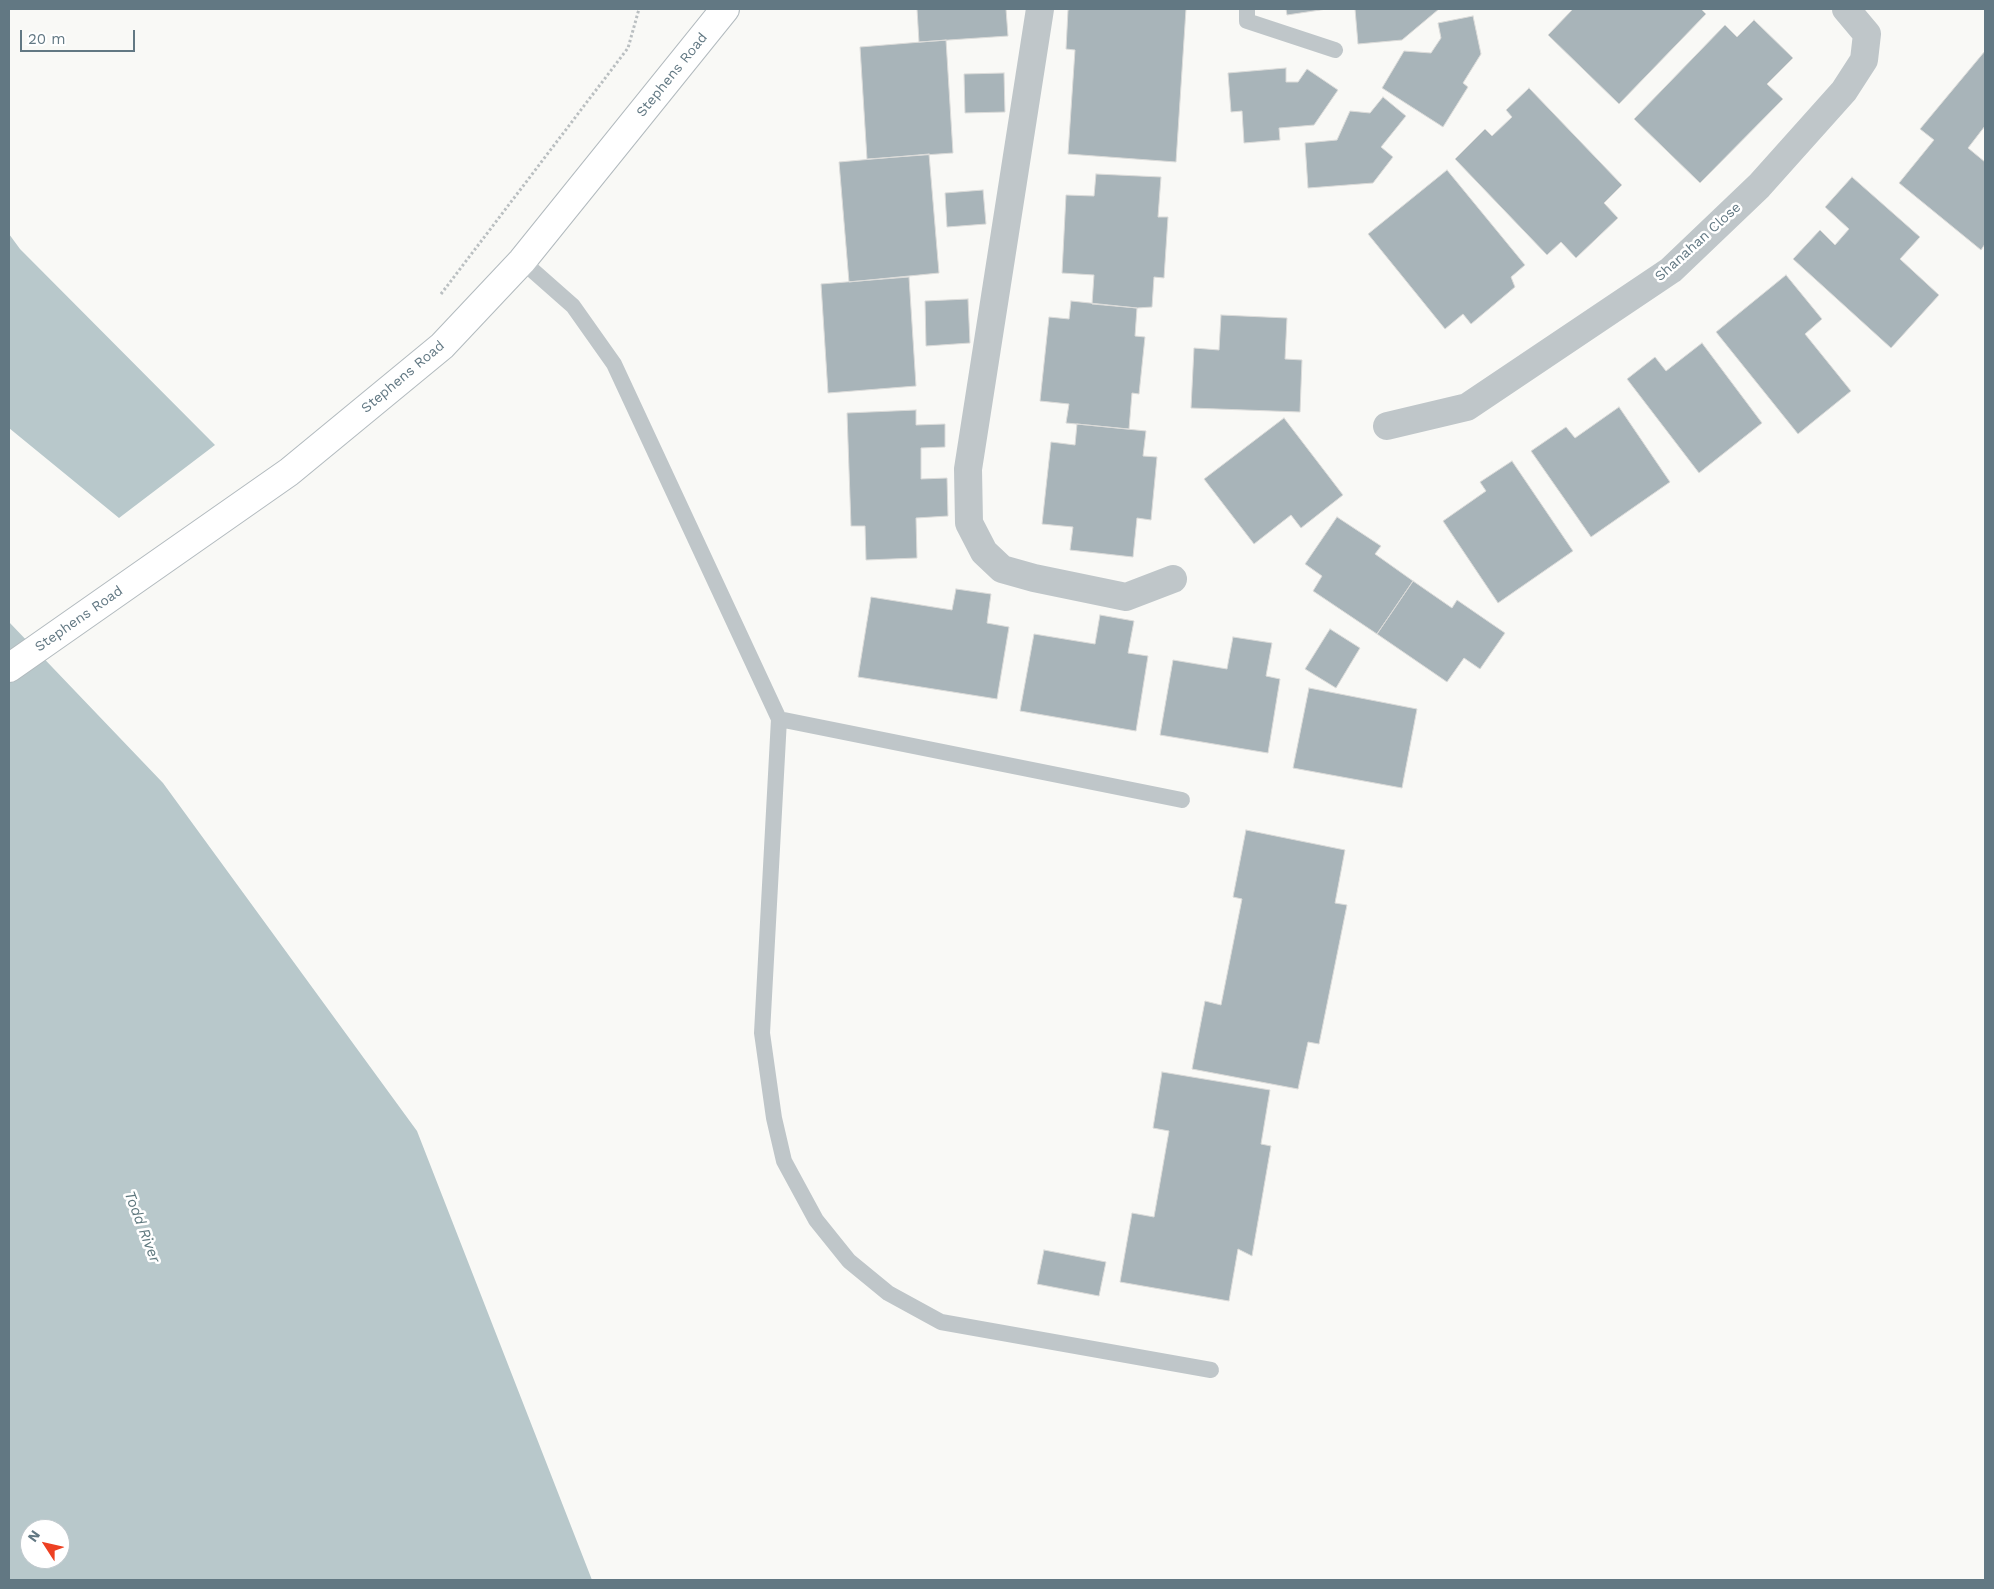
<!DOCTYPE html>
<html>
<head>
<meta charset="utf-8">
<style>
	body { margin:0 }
	#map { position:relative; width:1994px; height:1589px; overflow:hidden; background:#f9f9f6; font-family:"Work Sans",sans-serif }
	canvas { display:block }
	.frame { position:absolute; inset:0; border:10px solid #627883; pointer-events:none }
	.north { position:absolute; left:20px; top:1519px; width:50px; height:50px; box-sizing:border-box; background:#fff; border:1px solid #c0c9cd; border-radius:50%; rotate:305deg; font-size:14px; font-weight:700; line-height:20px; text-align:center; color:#627883 }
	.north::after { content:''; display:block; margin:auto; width:18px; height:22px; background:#ed4022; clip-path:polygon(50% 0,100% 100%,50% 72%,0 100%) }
	.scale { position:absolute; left:20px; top:30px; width:115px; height:22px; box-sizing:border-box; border:2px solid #627883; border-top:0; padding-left:6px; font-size:15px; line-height:18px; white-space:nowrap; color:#627883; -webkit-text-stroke:4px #fff; paint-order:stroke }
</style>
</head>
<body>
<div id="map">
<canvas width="1994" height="1589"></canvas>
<div class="frame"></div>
<div class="north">N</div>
<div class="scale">20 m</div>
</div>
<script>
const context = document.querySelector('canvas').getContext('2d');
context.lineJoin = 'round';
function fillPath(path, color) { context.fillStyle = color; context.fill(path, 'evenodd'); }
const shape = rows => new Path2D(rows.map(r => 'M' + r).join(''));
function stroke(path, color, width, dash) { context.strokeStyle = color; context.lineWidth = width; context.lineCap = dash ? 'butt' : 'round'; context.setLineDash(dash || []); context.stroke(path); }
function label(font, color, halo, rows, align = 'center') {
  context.font = font + ' "Work Sans",sans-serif'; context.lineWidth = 5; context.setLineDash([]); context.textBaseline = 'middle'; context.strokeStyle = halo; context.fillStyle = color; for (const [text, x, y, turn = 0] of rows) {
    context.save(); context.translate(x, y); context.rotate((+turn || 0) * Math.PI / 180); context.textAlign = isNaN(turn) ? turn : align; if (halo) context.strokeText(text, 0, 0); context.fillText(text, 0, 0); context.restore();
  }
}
const water = shape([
	[9,234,20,249,215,445,119,518,9,428],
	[9,622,163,783,417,1131,592,1580,9,1580],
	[30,1529,60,1529,60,1559,30,1559]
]);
const building = shape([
	[917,9,1006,9,1008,36,919,42,917,9],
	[1072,9,1186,9,1176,162,1068,154,1075,50,1066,49,1068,10,1072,9],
	[1286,9,1327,9,1287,15,1286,9],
	[1355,9,1439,9,1402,40,1358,44,1355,9],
	[1573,9,1701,9,1706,14,1619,104,1548,35,1573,9],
	[1473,16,1481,54,1463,83,1468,87,1443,127,1382,88,1404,51,1431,53,1441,38,1438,23,1473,16],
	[1754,20,1793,58,1767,84,1783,99,1700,183,1634,119,1725,25,1737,37,1754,20],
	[946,40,953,153,867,159,860,47,946,40],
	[1985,51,1985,126,1968,148,1985,162,1985,244,1981,250,1899,183,1934,140,1920,129,1985,51],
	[1286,68,1286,82,1298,82,1307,69,1338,90,1314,125,1279,128,1280,140,1244,143,1242,111,1231,112,1228,73,1286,68],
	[1004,73,1005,112,965,113,964,74,1004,73],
	[1529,88,1622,185,1604,203,1618,218,1576,258,1561,242,1547,255,1455,159,1485,129,1492,136,1512,117,1506,110,1529,88],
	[1383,97,1406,116,1381,147,1393,157,1373,183,1308,188,1305,143,1337,140,1350,111,1370,113,1383,97],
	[929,154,939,273,849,282,839,162,929,154],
	[1447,170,1525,265,1511,277,1515,287,1471,324,1463,314,1445,329,1368,234,1447,170],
	[1096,174,1161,177,1158,217,1168,217,1164,278,1154,277,1152,307,1137,308,1092,304,1094,275,1062,273,1066,195,1094,196,1096,174],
	[1852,177,1920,237,1900,259,1939,295,1891,348,1793,259,1820,230,1835,245,1849,229,1825,207,1852,177],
	[983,190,986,224,947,227,945,193,983,190],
	[1786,275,1822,319,1805,334,1851,391,1798,434,1716,332,1786,275],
	[909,277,916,386,828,393,821,284,909,277],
	[968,299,970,343,926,346,925,301,968,299],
	[1071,301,1137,308,1135,336,1145,337,1139,394,1132,393,1129,429,1066,423,1069,404,1040,401,1049,317,1069,319,1071,301],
	[1221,315,1287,318,1285,359,1302,360,1300,412,1191,408,1194,348,1219,350,1221,315],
	[1702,343,1762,423,1699,473,1627,379,1655,357,1666,371,1702,343],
	[1619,407,1670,482,1591,537,1531,451,1566,427,1575,438,1619,407],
	[916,410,916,425,945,424,945,447,921,448,921,479,947,478,948,516,916,518,917,558,866,560,865,526,851,526,847,413,916,410],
	[1284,418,1343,495,1301,528,1291,515,1254,544,1204,479,1284,418],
	[1077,424,1146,431,1143,456,1157,457,1151,520,1137,518,1133,557,1070,550,1073,527,1042,524,1051,442,1075,445,1077,424],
	[1512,461,1573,551,1498,603,1443,521,1486,491,1480,482,1512,461],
	[1337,517,1381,546,1375,554,1413,581,1377,634,1313,591,1322,576,1305,564,1337,517],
	[1413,581,1452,608,1457,600,1505,633,1480,669,1464,658,1447,682,1377,634,1413,581],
	[956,589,991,594,987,623,1009,627,997,699,858,677,871,597,952,610,956,589],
	[1100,615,1134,621,1128,653,1148,656,1136,731,1020,711,1034,634,1095,644,1100,615],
	[1330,629,1360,648,1336,688,1305,669,1330,629],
	[1233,637,1272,643,1266,676,1280,679,1268,753,1160,735,1173,660,1227,669,1233,637],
	[1309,688,1417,709,1402,788,1293,768,1309,688],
	[1246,830,1345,850,1335,903,1347,905,1319,1044,1308,1042,1298,1089,1192,1069,1205,1001,1221,1005,1242,899,1233,897,1246,830],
	[1162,1072,1270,1090,1261,1144,1271,1146,1252,1256,1238,1249,1229,1301,1120,1282,1132,1213,1154,1217,1169,1131,1153,1128,1162,1072],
	[1044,1250,1106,1262,1099,1296,1037,1284,1044,1250]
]);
const path = shape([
	[441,294,628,48,639,9]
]);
const lane = shape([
	[1247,9,1247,21,1335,50],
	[522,261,573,306,614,364,779,719,1182,800],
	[779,719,762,1033,774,1118,784,1161,816,1220,849,1261,888,1293,941,1322,1211,1370]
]);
const street = shape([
	[1040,9,968,469,969,523,984,552,1002,569,1034,578,1126,597,1173,579],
	[1387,426,1467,407,1671,270,1759,186,1844,91,1864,60,1867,34,1846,9]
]);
const secondary = shape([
	[9,668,289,472,442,346,522,261,725,9]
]);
const streetNames = [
	["Stephens Road",672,75,-51],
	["Shanahan Close",1698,242,-42],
	["Stephens Road",403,377,-40],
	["Stephens Road",79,619,-35]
];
const waterNames = [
	["Todd River",142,1227,69]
];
fillPath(water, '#b8c8cb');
fillPath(building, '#a8b4b9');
stroke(building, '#dbdbd9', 1);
stroke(secondary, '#b2babe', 30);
stroke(path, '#babfc1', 3, [2.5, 2.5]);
stroke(lane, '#bfc6c9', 16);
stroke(street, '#bfc6c9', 28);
stroke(secondary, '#fff', 28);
label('14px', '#627883', '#fff', streetNames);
label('italic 15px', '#5d777d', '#fff', waterNames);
</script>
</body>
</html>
